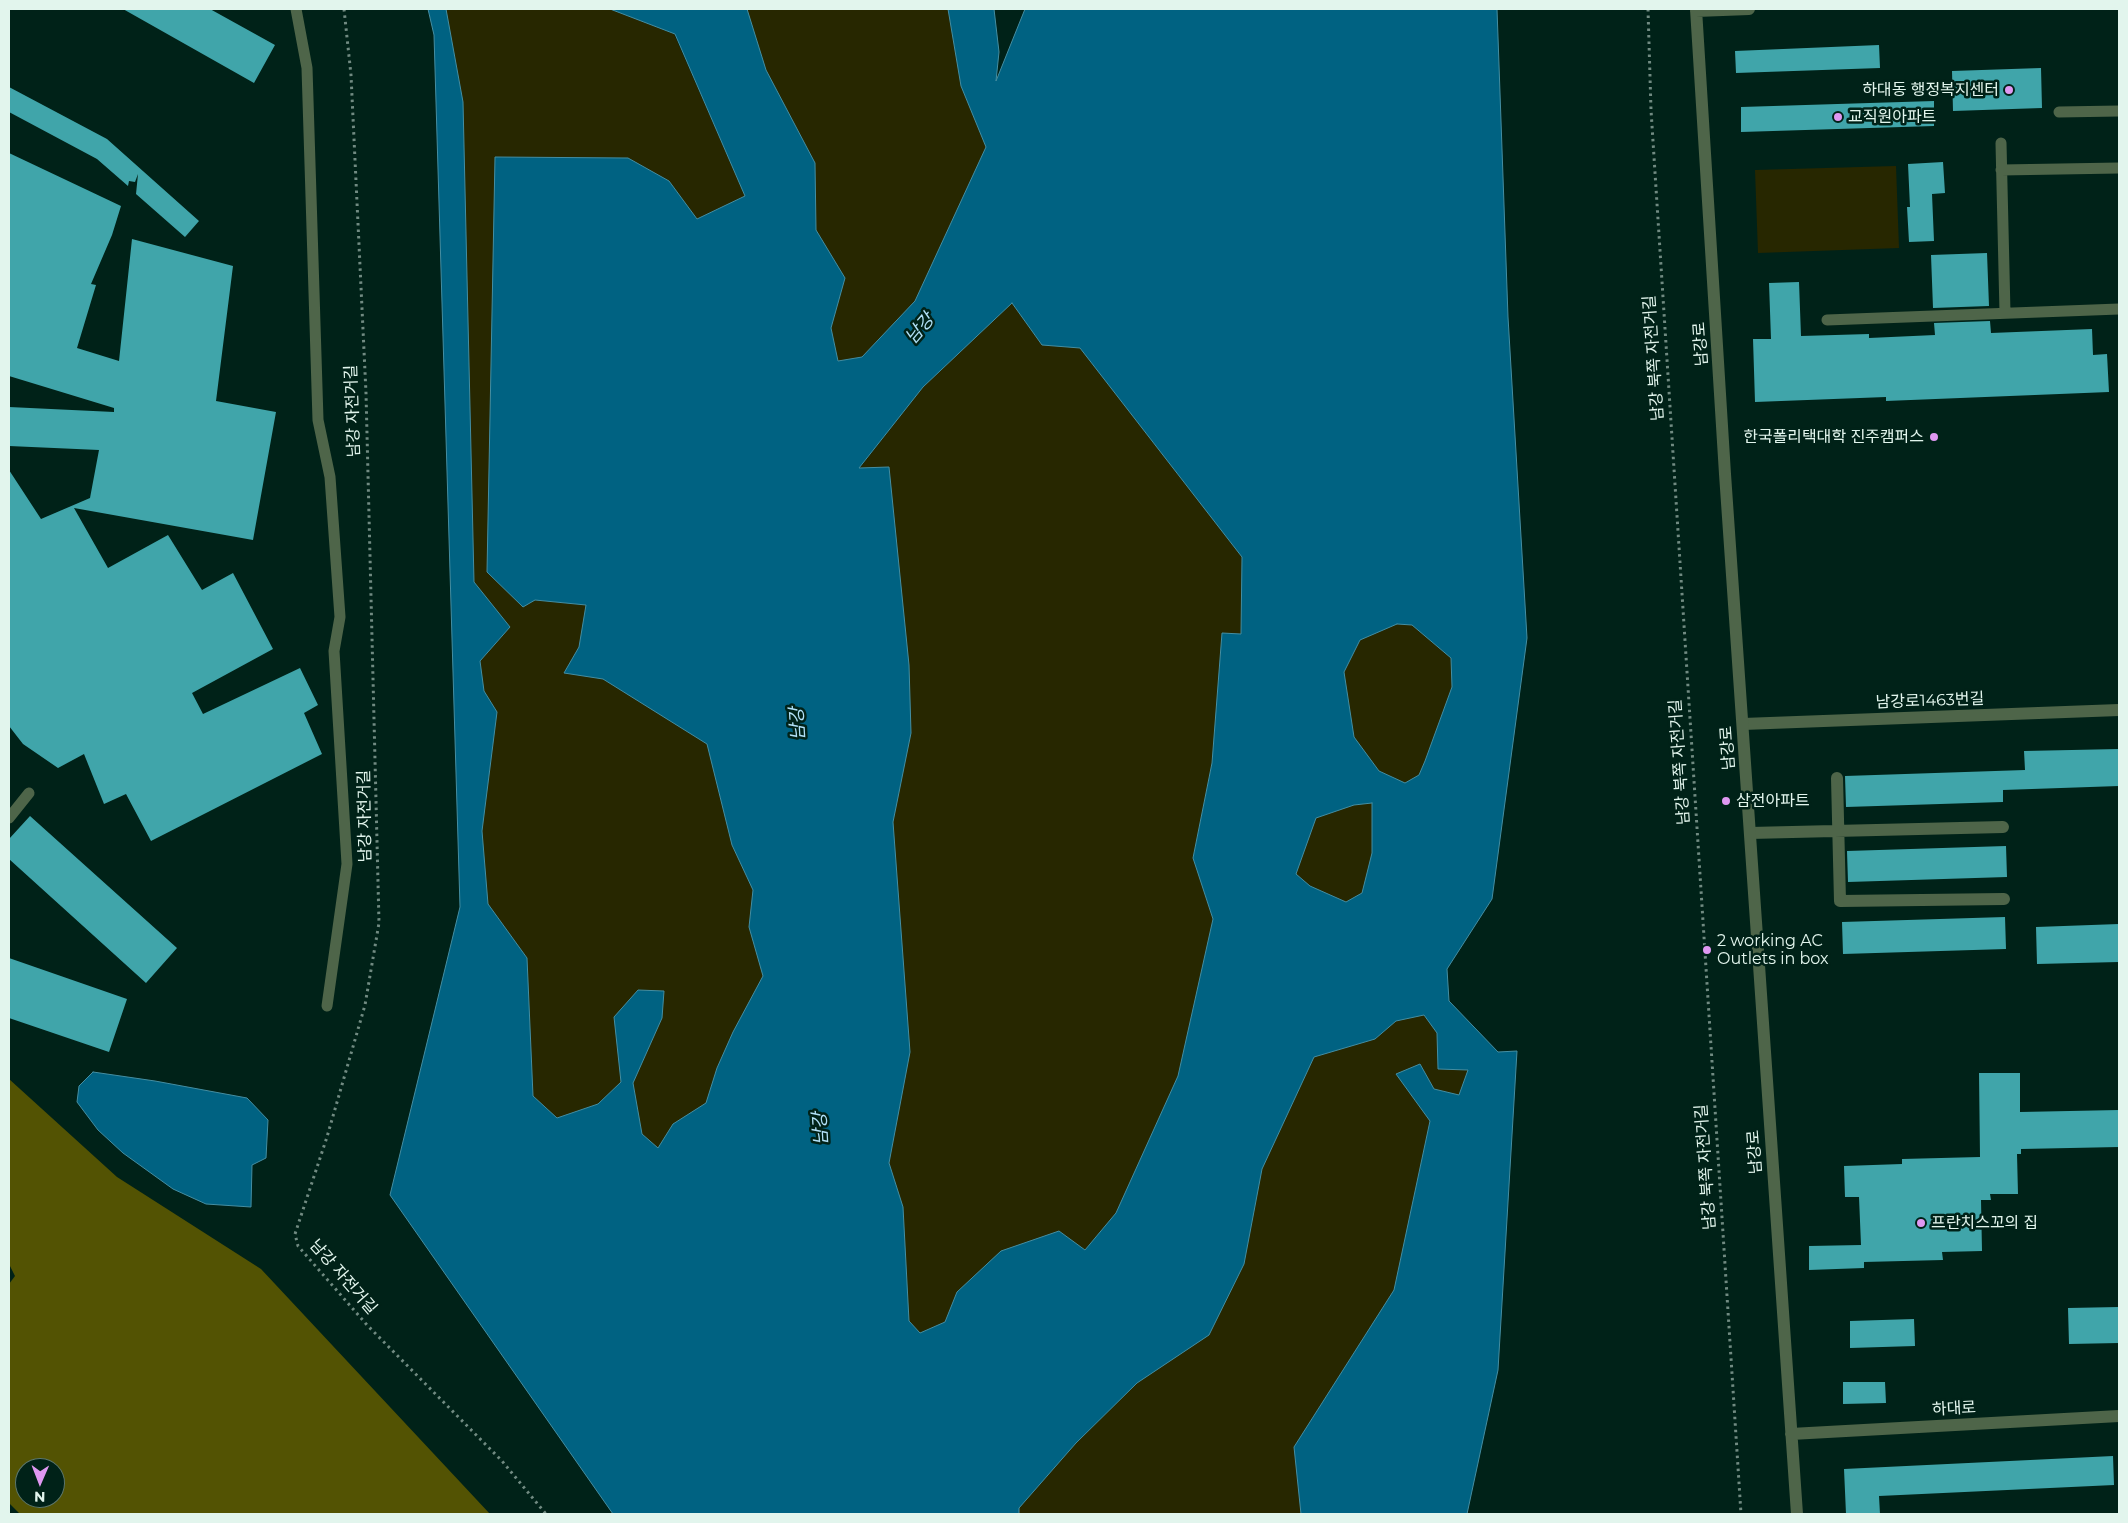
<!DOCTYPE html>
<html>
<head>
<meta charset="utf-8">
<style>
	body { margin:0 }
	#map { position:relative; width:2128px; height:1523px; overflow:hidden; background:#002218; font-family:Montserrat,sans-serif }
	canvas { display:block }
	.frame { position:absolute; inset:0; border:10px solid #e2f5ed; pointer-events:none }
	.north { position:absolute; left:15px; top:1458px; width:50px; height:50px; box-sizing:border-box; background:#002218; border:1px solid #5a766d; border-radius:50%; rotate:181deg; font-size:14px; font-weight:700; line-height:20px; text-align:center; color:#e2f5ed }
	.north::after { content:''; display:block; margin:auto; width:18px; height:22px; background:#df98f1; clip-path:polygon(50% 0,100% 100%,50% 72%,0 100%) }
</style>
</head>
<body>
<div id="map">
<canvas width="2128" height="1523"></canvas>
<div class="frame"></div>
<div class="north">N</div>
</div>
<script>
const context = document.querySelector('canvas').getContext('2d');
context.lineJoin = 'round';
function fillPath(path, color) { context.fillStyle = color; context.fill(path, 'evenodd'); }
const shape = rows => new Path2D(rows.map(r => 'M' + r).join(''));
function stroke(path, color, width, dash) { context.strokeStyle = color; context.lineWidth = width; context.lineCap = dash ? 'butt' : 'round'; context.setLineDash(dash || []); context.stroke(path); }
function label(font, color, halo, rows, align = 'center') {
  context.font = font + ' Montserrat,"Noto Sans KR",sans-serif'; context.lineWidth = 5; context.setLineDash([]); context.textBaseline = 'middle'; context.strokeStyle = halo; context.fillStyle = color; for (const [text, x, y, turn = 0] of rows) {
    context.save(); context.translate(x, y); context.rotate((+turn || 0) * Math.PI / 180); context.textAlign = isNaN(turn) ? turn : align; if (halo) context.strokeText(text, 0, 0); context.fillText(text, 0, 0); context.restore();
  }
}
const green = shape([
	[446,9,610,9,674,34,745,196,697,219,669,181,628,158,495,157,535,600,586,605,579,647,564,673,603,679,707,744,732,845,753,890,749,927,764,976,733,1032,717,1068,706,1104,673,1124,658,1149,642,1134,633,1083,662,1018,621,1082,598,1104,557,1118,533,1096,527,958,488,904,482,831,497,712,484,691,480,661,510,627,474,582,463,102],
	[747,9,948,9,961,86,986,147,915,301,862,357,838,361,831,328,845,278,816,230,815,163,766,70],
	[1896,166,1899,248,1758,253,1755,170],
	[1012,303,1042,345,1080,348,1242,557,1241,635,1222,633,1212,763,1193,858,1213,919,1178,1076,1116,1213,1085,1250,957,1292,945,1322,920,1333,909,1321,903,1207,889,1163,910,1052,893,822,911,733,889,467,859,469,923,387],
	[1397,624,1412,625,1451,658,1452,687,1425,761,1419,775,1405,783,1379,771,1354,737,1344,672,1360,640],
	[1372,802,1372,853,1362,893,1346,902,1310,886,1296,874,1316,818,1354,805],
	[1424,1015,1437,1033,1438,1069,1468,1070,1459,1095,1434,1089,1430,1121,1394,1290,1294,1447,1301,1514,1019,1514,1019,1508,1076,1443,1137,1383,1209,1334,1244,1264,1262,1169,1314,1057,1375,1039,1396,1021]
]);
const forest = shape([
	[9,1079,117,1177,261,1269,490,1514,20,1514,9,1503,9,1284,15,1276,9,1264],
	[25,1468,55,1468,55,1498,25,1498]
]);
const water = shape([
	[428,9,446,9,463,102,474,582,510,627,480,661,484,691,497,712,482,831,488,904,527,958,533,1096,557,1118,598,1104,621,1082,614,1017,638,990,664,991,662,1018,633,1083,642,1134,658,1148,673,1124,706,1103,717,1068,733,1032,763,976,749,927,753,890,732,845,707,744,603,679,564,673,579,647,586,605,535,600,523,607,487,572,495,157,628,158,669,181,697,219,745,196,675,34,610,9,747,9,766,70,815,163,816,230,845,278,831,328,838,361,862,357,915,301,986,147,961,86,948,9,994,9,999,52,996,81,1025,9,1497,9,1508,317,1527,638,1492,899,1447,969,1449,1001,1498,1052,1517,1051,1498,1370,1467,1514,1301,1514,1294,1447,1394,1290,1430,1121,1396,1074,1420,1064,1434,1089,1459,1095,1468,1070,1438,1069,1437,1033,1424,1015,1396,1021,1375,1039,1314,1057,1262,1169,1244,1264,1209,1335,1137,1383,1076,1443,1019,1508,1019,1514,613,1514,390,1195,460,907,434,35,428,9],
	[1012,303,1042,345,1080,348,1242,557,1241,634,1222,633,1212,763,1193,858,1213,919,1178,1076,1116,1213,1085,1250,1059,1231,1001,1251,957,1292,945,1322,920,1333,909,1321,903,1207,889,1163,910,1052,893,822,911,733,909,665,889,467,859,468,923,387,1012,303],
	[1397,624,1412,625,1451,658,1452,687,1425,761,1419,775,1405,783,1379,771,1354,737,1344,672,1360,640,1397,624],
	[1372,803,1372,853,1362,893,1346,902,1310,886,1296,874,1316,818,1354,805,1372,803],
	[93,1072,155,1081,247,1098,268,1120,266,1158,252,1165,251,1207,206,1204,173,1189,123,1153,98,1130,77,1102,79,1086,93,1072]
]);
const building = shape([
	[123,9,210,9,275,45,254,83],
	[1879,45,1880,68,1736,73,1735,51],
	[2041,68,2042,108,1953,111,1952,71],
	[9,87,107,139,199,221,185,237,136,194,138,174,135,182,129,181,128,186,97,159,9,112],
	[1934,101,1934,126,1741,132,1741,107],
	[9,153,121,206,112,235,91,284,96,285,77,348,119,361,132,239,233,266,216,401,276,412,253,540,74,508,108,568,168,535,202,590,233,573,273,649,192,693,203,714,300,668,318,705,304,713,322,754,151,841,126,794,104,804,84,754,58,768,23,744,9,726,9,470,41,519,90,498,99,450,9,446,9,407,114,412,114,408,9,376],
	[1943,162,1945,193,1932,194,1934,241,1909,242,1907,207,1910,207,1908,164],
	[1987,253,1989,306,1933,308,1931,255],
	[1799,282,1801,336,1869,334,1869,338,1935,335,1934,323,1990,321,1991,333,2092,329,2093,355,2107,354,2109,392,1886,401,1886,397,1755,402,1753,339,1771,339,1769,283],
	[2119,749,2119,786,2003,790,2003,802,1846,807,1845,776,2025,770,2024,751],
	[30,816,177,948,146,983,9,859,9,839],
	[2006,846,2007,877,1848,882,1847,851],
	[2005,917,2006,949,1843,954,1842,922],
	[2119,924,2119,962,2037,964,2036,927],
	[9,958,127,999,109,1052,9,1018],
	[1979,1073,2020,1073,2020,1112,2119,1110,2119,1147,2021,1149,2021,1154,2017,1154,2018,1194,1990,1194,1991,1200,1981,1200,1982,1251,1942,1252,1943,1260,1864,1262,1864,1268,1809,1270,1809,1246,1861,1245,1859,1197,1845,1197,1844,1166,1902,1164,1902,1159,1980,1157],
	[2119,1307,2119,1343,2069,1344,2068,1308],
	[1914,1319,1915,1346,1850,1348,1850,1321],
	[1843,1382,1885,1382,1886,1403,1843,1404],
	[2113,1456,2114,1485,1879,1496,1880,1514,1846,1514,1844,1469]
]);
const path = shape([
	[344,9,351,75,366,393,379,923,365,1005,327,1137,295,1234,298,1246,367,1325,502,1461,546,1514],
	[1648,9,1651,110,1741,1514]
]);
const service = shape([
	[296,9,307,68,318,420,330,477,340,617,334,651,347,864,327,1006],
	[2059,112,2119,111],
	[2001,143,2005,313],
	[2001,170,2119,168],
	[1827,320,2119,309],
	[9,818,29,793]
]);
const minor = shape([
	[1743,724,2119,710],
	[1837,778,1840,901,2004,899],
	[1750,833,2003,827]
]);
const tertiary = shape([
	[1696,9,1725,474,1797,1514],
	[1696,11,1749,9],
	[1791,1434,2119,1416]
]);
const markers = [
	[2009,90,5,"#df98f1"],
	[1838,117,5,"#df98f1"],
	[1934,437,5,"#df98f1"],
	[1726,801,5,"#df98f1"],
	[1707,950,5,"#df98f1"],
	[1921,1223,5,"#df98f1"]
];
const poiNames = [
	["하대동 행정복지센터",1999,90,"right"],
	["교직원아파트",1848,117],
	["한국폴리택대학 진주캠퍼스",1924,437,"right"],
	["삼전아파트",1736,801],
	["2 working AC",1717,941],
	["Outlets in box",1717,959],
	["프란치스꼬의 집",1931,1223]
];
const streetNames = [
	["남강로",1701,344,-94],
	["남강 북쪽 자전거길",1654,358,-94],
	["남강 자전거길",353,411,-92],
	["남강로1463번길",1930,701,-2],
	["남강로",1728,748,-94],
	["남강 북쪽 자전거길",1680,762,-94],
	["남강 자전거길",365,816,-91],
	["남강로",1755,1152,-94],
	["남강 북쪽 자전거길",1706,1167,-94],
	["남강 자전거길",343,1277,49],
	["하대로",1954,1409,-3]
];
const waterNames = [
	["남강",920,329,-49],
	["남강",798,724,-93],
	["남강",821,1129,-93]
];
fillPath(green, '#272700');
fillPath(forest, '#535303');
fillPath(water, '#006282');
stroke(water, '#448ea2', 1);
fillPath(building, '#40a5aa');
stroke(path, '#718b82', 3, [2.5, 4]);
stroke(service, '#4e6549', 11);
stroke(minor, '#4e6549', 12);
stroke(tertiary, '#4e6549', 12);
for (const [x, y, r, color] of markers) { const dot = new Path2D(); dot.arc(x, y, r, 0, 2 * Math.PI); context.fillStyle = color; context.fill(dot); stroke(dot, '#002218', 2); }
label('16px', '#e2f5ed', '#002218', poiNames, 'left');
label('16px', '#e2f5ed', '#002218', streetNames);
label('italic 18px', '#b2e1f8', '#002218', waterNames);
</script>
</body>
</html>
